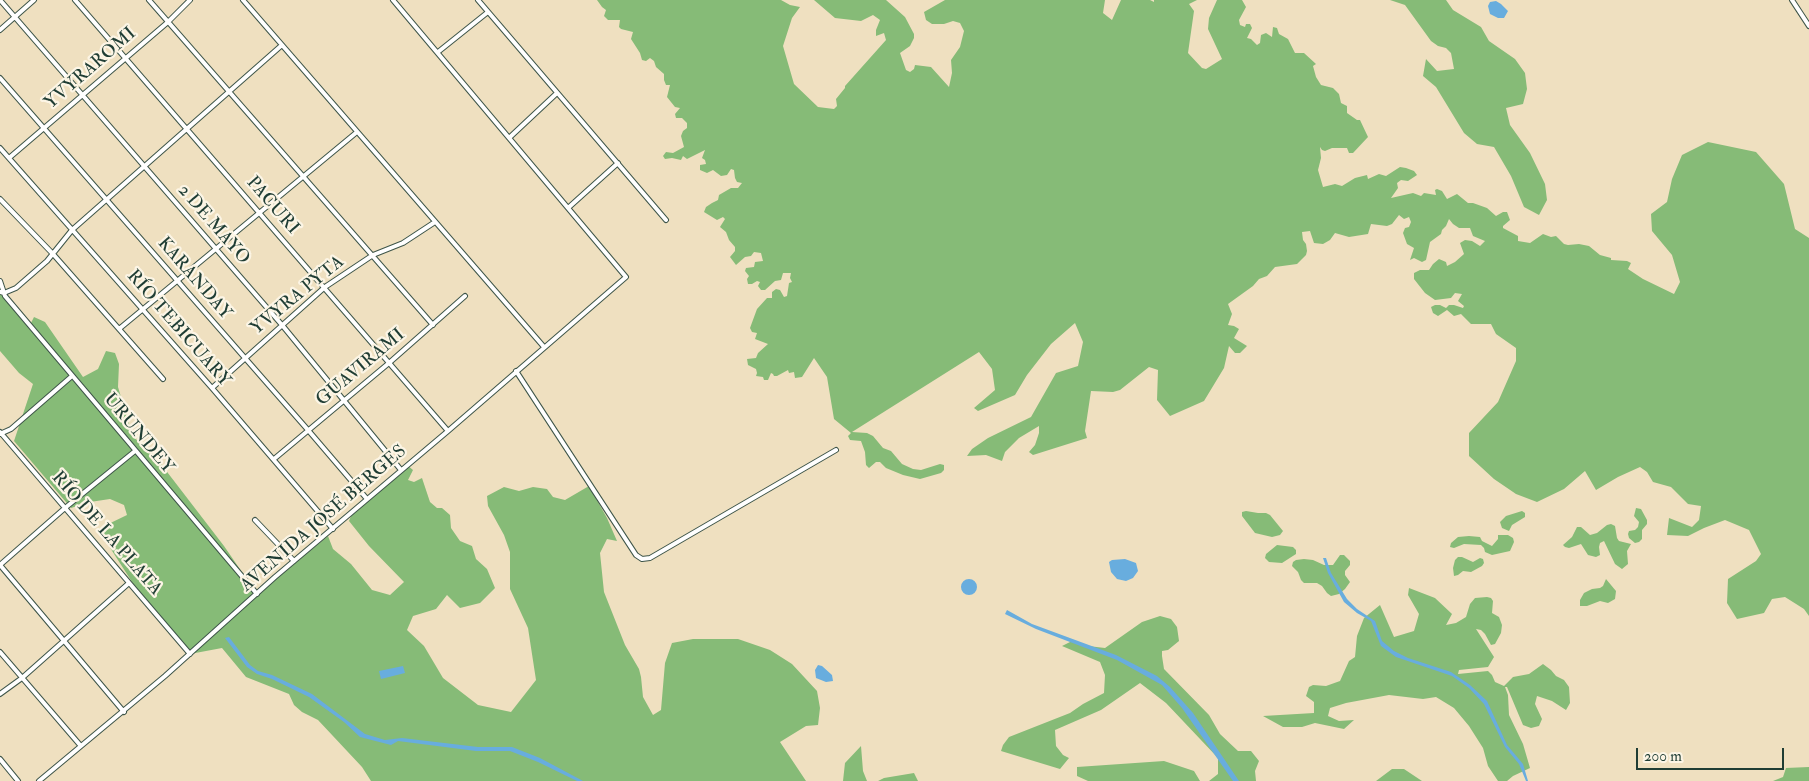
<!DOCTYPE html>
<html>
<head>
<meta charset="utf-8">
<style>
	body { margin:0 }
	#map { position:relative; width:1809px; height:781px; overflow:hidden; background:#efe0c0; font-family:"IM FELL Double Pica",serif }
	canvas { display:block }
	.scale { position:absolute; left:1636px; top:748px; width:148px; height:22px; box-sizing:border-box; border:2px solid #1f3d34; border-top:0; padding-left:6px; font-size:15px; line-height:18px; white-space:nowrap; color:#1f3d34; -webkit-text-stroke:4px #fcf5e5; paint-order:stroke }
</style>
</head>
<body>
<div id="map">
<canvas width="1809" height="781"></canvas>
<div class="scale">200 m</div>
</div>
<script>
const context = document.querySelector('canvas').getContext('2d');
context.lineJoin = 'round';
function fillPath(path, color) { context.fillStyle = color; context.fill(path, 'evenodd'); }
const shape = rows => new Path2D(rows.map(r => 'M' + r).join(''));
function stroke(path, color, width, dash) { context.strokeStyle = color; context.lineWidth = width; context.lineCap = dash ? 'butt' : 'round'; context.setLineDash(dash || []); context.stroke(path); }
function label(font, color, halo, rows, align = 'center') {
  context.font = font + ' "IM FELL Double Pica",serif'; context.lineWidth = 4.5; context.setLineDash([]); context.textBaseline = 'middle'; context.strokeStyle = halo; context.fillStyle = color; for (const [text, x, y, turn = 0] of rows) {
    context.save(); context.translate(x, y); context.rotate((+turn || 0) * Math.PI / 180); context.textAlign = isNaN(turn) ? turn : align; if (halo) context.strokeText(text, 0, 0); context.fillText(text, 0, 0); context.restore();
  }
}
const forest = shape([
	[597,0,781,0,790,5,800,7,792,18,783,46,794,84,818,107,834,109,837,106,836,99,845,88,845,86,886,40,884,33,876,36,876,30,880,20,873,15,861,21,835,18,814,0,886,0,905,17,914,34,914,38,910,46,900,53,906,70,910,72,914,69,915,65,931,67,949,87,952,73,951,60,960,47,964,31,960,23,953,21,944,24,932,24,926,20,924,12,945,0,1105,0,1103,13,1112,20,1121,0,1150,0,1154,2,1154,0,1197,0,1189,4,1194,11,1188,53,1202,68,1206,69,1222,59,1208,29,1209,18,1217,0,1242,0,1246,7,1239,20,1240,25,1245,27,1246,24,1250,24,1252,28,1247,38,1251,39,1257,45,1260,43,1261,35,1266,33,1272,37,1273,27,1277,28,1279,34,1288,39,1295,53,1304,53,1316,64,1313,66,1316,77,1321,85,1333,88,1339,94,1341,103,1347,106,1347,113,1357,120,1360,120,1368,137,1353,153,1349,153,1347,148,1332,148,1325,151,1322,150,1320,147,1321,158,1318,170,1323,187,1335,184,1342,186,1355,178,1367,175,1368,179,1379,174,1386,176,1400,167,1406,168,1414,171,1417,175,1408,181,1401,180,1397,183,1398,188,1391,198,1413,193,1421,196,1424,193,1436,195,1435,190,1437,189,1442,191,1447,199,1457,194,1468,203,1473,203,1487,208,1496,216,1503,212,1507,212,1510,220,1503,226,1503,228,1518,236,1518,241,1530,243,1543,234,1551,237,1556,236,1564,244,1568,245,1579,244,1589,246,1600,255,1611,258,1611,260,1627,261,1631,263,1628,269,1643,279,1674,294,1680,282,1672,255,1652,231,1651,214,1667,202,1672,179,1682,155,1708,142,1756,152,1784,184,1795,229,1809,238,1809,616,1804,609,1785,597,1772,599,1764,613,1737,619,1727,603,1728,579,1756,561,1761,554,1749,530,1725,520,1704,528,1688,536,1667,535,1669,518,1692,527,1699,520,1701,506,1688,504,1671,487,1653,482,1647,472,1640,467,1618,477,1596,490,1585,471,1564,489,1537,502,1516,494,1494,479,1469,456,1469,433,1498,402,1516,361,1516,348,1496,334,1491,324,1471,324,1461,314,1454,316,1447,310,1438,316,1433,313,1431,307,1435,305,1440,305,1446,308,1449,305,1454,305,1463,308,1464,306,1458,301,1462,294,1455,293,1451,298,1435,300,1425,293,1414,279,1414,273,1420,270,1429,270,1433,264,1439,259,1446,262,1447,266,1455,262,1464,254,1460,243,1465,240,1472,241,1480,246,1485,241,1473,236,1470,228,1459,228,1453,224,1449,219,1446,226,1442,230,1441,234,1430,242,1426,260,1422,262,1414,258,1410,260,1414,248,1407,244,1403,233,1405,228,1409,227,1411,222,1409,217,1404,219,1399,215,1392,224,1387,226,1371,224,1368,234,1349,237,1335,233,1330,240,1323,244,1314,243,1310,231,1302,232,1303,240,1306,244,1307,251,1306,255,1297,264,1275,267,1267,276,1259,279,1253,286,1228,304,1232,314,1228,325,1234,326,1239,329,1234,338,1247,346,1240,353,1235,353,1229,346,1224,368,1204,401,1170,416,1157,400,1158,370,1149,367,1120,390,1113,392,1091,391,1085,431,1087,438,1033,455,1029,452,1035,445,1039,433,1039,426,1019,438,1005,452,1002,461,986,455,967,456,972,449,988,438,1031,417,1056,373,1078,366,1083,342,1075,323,1051,344,1027,375,1015,395,978,411,974,408,995,390,992,369,979,352,852,432,867,433,873,436,883,448,891,451,902,464,913,469,921,470,940,464,944,465,944,470,941,473,920,479,903,475,886,468,880,462,876,462,869,468,866,465,865,452,861,441,850,440,848,436,851,433,834,419,827,377,814,358,802,377,795,378,794,372,789,373,788,370,777,376,774,376,773,374,771,373,768,380,764,380,763,377,756,376,757,373,756,369,748,365,747,359,756,358,758,353,768,344,755,339,757,333,752,332,750,328,757,309,767,298,772,298,772,292,776,289,780,290,784,297,787,296,789,283,792,282,790,278,791,273,783,273,781,280,775,281,765,290,761,290,758,286,760,282,757,281,752,284,748,284,747,279,749,276,745,271,746,268,754,267,755,262,763,261,761,253,754,252,751,256,745,257,736,265,730,257,735,251,735,247,729,240,726,232,720,227,725,219,723,217,717,220,704,212,706,207,712,203,718,200,719,195,731,188,738,188,742,183,737,182,735,178,734,170,731,169,727,175,721,176,713,170,707,173,700,170,700,165,706,164,705,160,702,158,705,150,687,159,683,156,681,160,672,158,665,159,663,156,666,152,673,153,684,147,681,136,683,131,687,128,687,123,682,118,676,118,675,114,680,108,675,107,667,97,670,85,666,85,664,80,664,74,656,67,654,61,650,58,646,61,642,60,640,53,631,39,633,32,621,29,619,27,620,20,608,20,604,16,606,10,602,7],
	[1390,0,1446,0,1453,10,1481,27,1489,41,1515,59,1525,73,1527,89,1523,104,1506,108,1510,125,1530,153,1545,184,1547,200,1539,215,1524,207,1511,176,1494,147,1477,144,1464,133,1436,87,1423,76,1426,59,1437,71,1454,69,1451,53,1446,48,1438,46,1431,41,1405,5],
	[0,286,8,296,20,318,30,325,34,317,45,322,83,377,98,369,106,351,115,353,119,364,118,387,133,437,151,451,224,546,257,594,328,536,333,549,351,564,372,590,390,595,404,582,369,546,349,521,351,516,388,484,407,465,413,470,408,480,414,482,422,478,430,502,437,508,442,508,450,515,451,528,460,541,472,546,476,559,487,569,495,588,480,603,460,608,447,595,436,609,413,616,407,630,424,646,443,678,478,705,511,712,536,680,528,628,510,589,510,552,504,535,488,506,487,496,504,487,519,491,533,487,547,489,553,497,565,500,589,486,607,518,617,541,607,539,600,553,604,592,625,645,639,669,641,677,643,697,653,715,661,710,665,663,672,643,693,639,738,639,770,650,792,664,817,691,820,708,818,725,806,726,780,742,806,781,371,781,362,767,318,720,302,712,294,705,289,694,246,677,222,648,190,654,143,599,98,529,127,515,124,505,110,499,90,502,71,508,14,441,33,384,19,373,0,351],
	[1636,508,1641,509,1647,520,1647,524,1642,530,1642,539,1639,542,1635,543,1629,538,1628,534,1629,531,1635,530,1638,527,1639,522,1634,516],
	[1246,511,1258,513,1266,513,1270,515,1283,531,1280,535,1272,537,1255,533,1242,516,1242,512],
	[1522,511,1525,513,1525,517,1512,525,1509,531,1502,528,1500,522,1506,516],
	[1611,524,1615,526,1617,538,1619,541,1631,544,1627,551,1628,564,1622,569,1615,564,1604,541,1600,543,1599,547,1600,555,1596,557,1588,555,1581,544,1569,548,1565,547,1563,545,1572,537,1577,527,1581,527,1590,535,1597,533,1607,525],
	[1498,535,1508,535,1513,538,1514,542,1510,551,1492,555,1485,552,1484,548,1481,545,1464,544,1454,548,1450,547,1451,543,1458,537,1469,536,1480,537,1482,541,1492,546,1498,539],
	[1277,545,1293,547,1296,550,1296,554,1282,563,1269,562,1265,558,1266,554],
	[1340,555,1344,555,1350,561,1350,565,1345,571,1345,575,1350,582,1345,589,1339,594,1331,596,1327,593,1322,586,1317,583,1304,583,1301,580,1298,572,1292,566,1293,562,1296,560,1304,559,1313,560,1324,565,1333,565],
	[1458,557,1462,557,1473,562,1480,558,1483,559,1484,563,1482,566,1471,572,1463,571,1458,575,1454,576,1453,568,1455,560],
	[1606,579,1616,591,1615,599,1608,603,1600,601,1587,606,1580,606,1580,600,1584,593,1592,589,1600,588,1603,586],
	[1409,588,1435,598,1452,614,1446,625,1456,623,1466,617,1470,604,1475,598,1487,597,1491,598,1493,601,1492,613,1499,617,1502,625,1501,633,1495,644,1491,645,1485,634,1481,630,1476,629,1494,657,1488,667,1459,670,1458,674,1488,671,1492,675,1495,682,1504,686,1513,677,1529,674,1543,664,1551,670,1556,676,1564,680,1569,687,1570,703,1566,710,1552,701,1537,696,1535,704,1542,719,1539,726,1531,728,1523,725,1507,687,1505,687,1508,695,1509,715,1523,744,1530,768,1513,776,1507,781,1498,781,1488,766,1483,748,1469,726,1454,708,1436,697,1423,699,1389,695,1346,703,1330,708,1328,716,1339,721,1354,720,1344,729,1315,723,1302,727,1283,727,1263,716,1314,713,1314,702,1306,696,1309,687,1313,685,1326,686,1340,681,1349,661,1355,657,1357,636,1364,618,1380,605,1394,637,1414,631,1419,614,1408,595],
	[1160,616,1171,619,1177,627,1179,641,1168,650,1162,651,1162,656,1164,669,1209,715,1220,734,1238,751,1251,751,1259,761,1255,771,1256,781,1209,781,1218,774,1218,758,1166,703,1140,683,1101,710,1055,730,1056,746,1063,755,1069,758,1060,769,1001,751,1003,745,1009,737,1070,713,1083,704,1104,693,1105,675,1100,662,1062,646,1072,641,1088,646,1105,648,1142,622],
	[861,746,863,771,867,781,843,781,845,763],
	[1164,761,1194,771,1200,781,1088,781,1077,776,1077,767],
	[1809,767,1809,781,1773,781,1783,777,1786,768],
	[1392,769,1404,769,1422,781,1376,781],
	[914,773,918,781,878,781,884,778]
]);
const water = shape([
	[1496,1,1501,4,1508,11,1504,18,1498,18,1490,14,1488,6,1490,2],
	[1323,558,1326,558,1331,573,1347,599,1357,609,1375,621,1382,641,1394,651,1408,658,1451,672,1470,685,1487,701,1507,745,1523,764,1528,781,1526,781,1519,764,1505,747,1484,704,1469,688,1452,676,1396,657,1381,646,1371,621,1357,613,1344,602,1328,573],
	[1125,559,1136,563,1138,571,1133,578,1126,581,1117,579,1111,572,1109,562,1112,560],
	'961 587a8 8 0 1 1 16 0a8 8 0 1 1-16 0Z',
	[1007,610,1032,624,1116,655,1157,676,1170,687,1193,713,1239,781,1233,781,1182,708,1162,685,1117,660,1036,629,1005,614],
	[229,637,250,665,258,671,272,675,312,694,365,734,385,740,402,738,478,747,512,747,540,758,583,781,577,781,538,762,510,751,476,751,398,741,391,745,360,737,344,722,309,697,272,679,257,674,247,667,225,638],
	[818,665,822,666,832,675,833,681,826,682,816,678,815,670],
	[403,666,405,673,381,679,379,671]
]);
const street = shape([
	[0,0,282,325,401,470],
	[75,0,448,431],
	[149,0,433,325],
	[243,0,544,347],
	[478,0,666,220],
	[1792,0,1809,26],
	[0,30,34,0],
	[438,52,488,12],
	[0,78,308,430,367,499],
	[509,138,557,93],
	[0,148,212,388,333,529],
	[9,158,168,22,190,0],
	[0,199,53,254,163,379],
	[568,208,618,163],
	[0,281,4,293,16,288,47,261,72,230,282,45],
	[0,292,4,293,5,296,257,594],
	[119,329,357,132],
	[516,371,636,555,642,559,650,558,836,450],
	[212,388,325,287,373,255,403,243,435,222],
	[0,432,190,654],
	[0,434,11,429,72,376],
	[274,459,389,363,465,296],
	[255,520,294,561],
	[0,565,124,712],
	[0,565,65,508,135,451],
	[0,652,80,745],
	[0,694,22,678,129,583],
	[0,759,18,781],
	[39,781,165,676,275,577,448,431,626,277,393,0]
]);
const streetNames = [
	["YVYRAROMI",91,69,-41],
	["PACURI",272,206,49],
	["2 DE MAYO",213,225,49],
	["KARANDAY",194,279,49],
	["YVYRA PYTA",298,296,-39],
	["RÍO TEBICUARY",178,329,49],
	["GUAVIRAMI",361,368,-40],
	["URUNDEY",138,434,50],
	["AVENIDA JOSÉ BERGES",324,519,-41],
	["RÍO DE LA PLATA",106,534,49]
];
fillPath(forest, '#86bb77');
fillPath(water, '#68adde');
stroke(street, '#3e5549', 6);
stroke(street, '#fff', 4);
label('18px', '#1f3d34', '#fcf5e5', streetNames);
</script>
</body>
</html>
